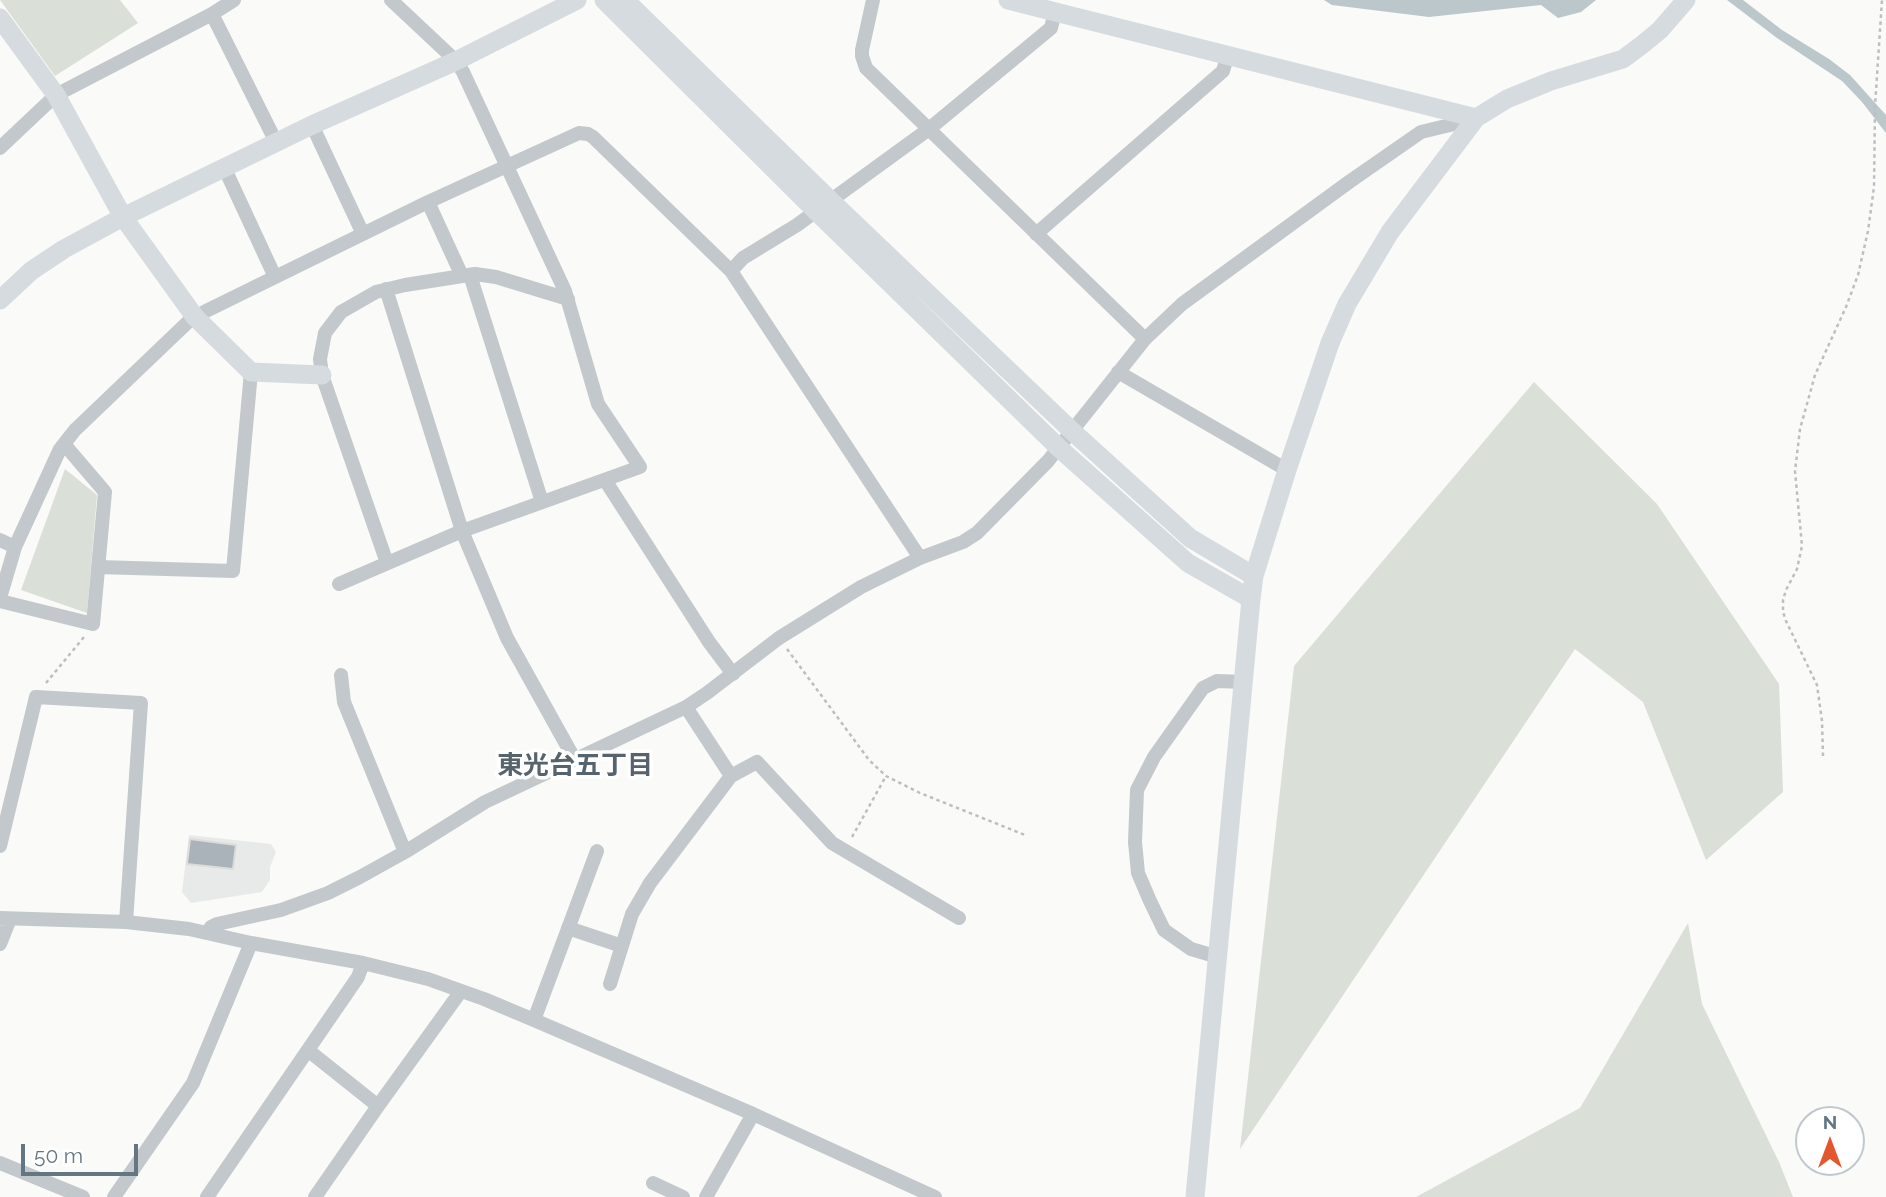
<!DOCTYPE html>
<html>
<head>
<meta charset="utf-8">
<style>
	body { margin:0 }
	#map { position:relative; width:1886px; height:1197px; overflow:hidden; background:#fafaf8; font-family:Raleway,sans-serif }
	canvas { display:block }
	.north { position:absolute; left:1795px; top:1106px; width:70px; height:70px; box-sizing:border-box; background:#fff; border:2px solid #c1c8cd; border-radius:50%; rotate:0deg; font-size:19px; font-weight:700; line-height:28px; text-align:center; color:#657683 }
	.north::after { content:''; display:block; margin:auto; width:24px; height:32px; background:#e4572e; clip-path:polygon(50% 0,100% 100%,50% 72%,0 100%) }
	.scale { position:absolute; left:21px; top:1144px; width:117px; height:32px; box-sizing:border-box; border:4px solid #657683; border-top:0; padding-left:9px; font-size:21px; line-height:24px; white-space:nowrap; color:#657683; -webkit-text-stroke:5px #fff; paint-order:stroke }
</style>
</head>
<body>
<div id="map">
<canvas width="1886" height="1197"></canvas>
<div class="north">N</div>
<div class="scale">50 m</div>
</div>
<script>
const context = document.querySelector('canvas').getContext('2d');
context.lineJoin = 'round';
function fillPath(path, color) { context.fillStyle = color; context.fill(path, 'evenodd'); }
const shape = rows => new Path2D(rows.map(r => 'M' + r).join(''));
function stroke(path, color, width, dash) { context.strokeStyle = color; context.lineWidth = width; context.lineCap = dash ? 'butt' : 'round'; context.setLineDash(dash || []); context.stroke(path); }
function label(font, color, halo, rows, align = 'center') {
  context.font = font + ' Raleway,"Noto Sans JP",sans-serif'; context.lineWidth = 7; context.setLineDash([]); context.textBaseline = 'middle'; context.strokeStyle = halo; context.fillStyle = color; for (const [text, x, y, turn = 0] of rows) {
    context.save(); context.translate(x, y); context.rotate((+turn || 0) * Math.PI / 180); context.textAlign = isNaN(turn) ? turn : align; if (halo) context.strokeText(text, 0, 0); context.fillText(text, 0, 0); context.restore();
  }
}
const built = shape([
	[189,835,271,844,276,852,270,867,270,880,262,892,191,903,182,892]
]);
const green = shape([
	[0,0,120,0,138,23,55,76],
	[1534,382,1657,504,1779,684,1783,792,1706,860,1643,702,1575,649,1240,1149,1294,666],
	[65,469,97,495,87,613,21,590],
	[1688,923,1702,1004,1779,1162,1793,1197,1416,1197,1580,1108]
]);
const water = shape([
	[1324,0,1596,0,1581,12,1558,18,1541,5,1429,17,1332,5],
	[1727,0,1743,0,1782,30,1829,59,1850,75,1886,115,1886,133,1862,102,1842,81,1777,38]
]);
const building = shape([
	[190,839,236,845,233,869,187,864,190,839]
]);
const path = shape([
	[787,649,869,760,886,776,920,793,1025,835],
	[46,683,84,637],
	[1823,756,1822,721,1817,685,1786,621,1783,612,1783,600,1786,590,1797,569,1802,546,1795,471,1800,429,1815,375,1846,307,1858,275,1868,231,1874,187,1875,106,1882,0],
	[852,837,886,776]
]);
const street = shape([
	[873,0,862,50,862,56,866,68,1145,339],
	[212,14,276,142],
	[312,125,363,234],
	[0,148,56,95,212,14,234,0],
	[224,167,275,277],
	[428,202,462,276],
	[1036,234,1223,71,1228,54],
	[731,271,743,258,797,225,929,129,1051,28,1055,12],
	[470,275,542,502],
	[386,289,462,531,507,638,575,760],
	[1118,372,1287,470],
	[605,480,709,642,733,674],
	[0,540,15,547],
	[387,563,322,375,320,359,325,333,341,312,376,292,405,285,475,274,496,277,568,299],
	[98,567,233,571,251,372],
	[339,584,462,531,640,467,598,404,565,291,463,72,456,61,391,0],
	[0,598,15,547,60,449,75,430,189,321,206,311,428,202,579,133,588,134,593,137,731,271,920,558],
	[0,601,93,624,105,492,64,444],
	[341,675,344,702,405,852],
	[686,707,731,776],
	[0,846,36,697,141,703,126,922],
	[0,918,126,922,189,929,251,943,363,963,428,979,484,999,534,1020,753,1114,935,1197],
	[568,928,622,946],
	[207,933,211,927,217,924,281,910,328,893,360,877,405,852,485,802,686,707,707,693,779,638,861,587,920,558,963,542,977,533,1048,461,1145,339,1182,304,1349,182,1421,132,1475,119],
	[0,944,10,919],
	[1218,957,1191,949,1164,930,1150,901,1138,873,1135,842,1137,790,1154,757,1203,688,1217,681,1244,682],
	[610,984,632,914,650,883,731,776,757,762,832,843,959,918],
	[534,1020,597,851],
	[309,1051,378,1106],
	[0,1163,83,1197],
	[653,1183,683,1197],
	[114,1197,193,1083,251,943],
	[207,1197,358,977,363,963],
	[315,1197,378,1106,461,991],
	[706,1197,753,1114]
]);
const secondary = shape([
	[604,0,816,211,1059,448,1188,563,1251,599],
	[625,0,830,200,1072,431,1190,538,1254,576],
	[1008,0,1476,118],
	[0,18,56,95,123,217,195,317,251,372,322,375],
	[0,300,31,271,64,249,123,217,312,125,456,61,577,0],
	[1195,1197,1251,599,1254,576,1287,470,1330,343,1347,304,1390,232,1476,118,1507,99,1551,81,1623,59,1643,44,1660,30,1686,0]
]);
const neighbourhoodNames = [
	["東光台五丁目",575,766]
];
fillPath(built, '#e8e9e9');
fillPath(green, '#dadfd7');
fillPath(water, '#bbc7cb');
fillPath(building, '#aab3b9');
stroke(building, '#dcdcda', 2);
stroke(path, '#bbbfc2', 2.5, [3.5, 3.5]);
stroke(street, '#c3c8cc', 14);
stroke(secondary, '#d6dbdf', 19);
label('bold 26px', '#57646e', '#fff', neighbourhoodNames);
</script>
</body>
</html>
